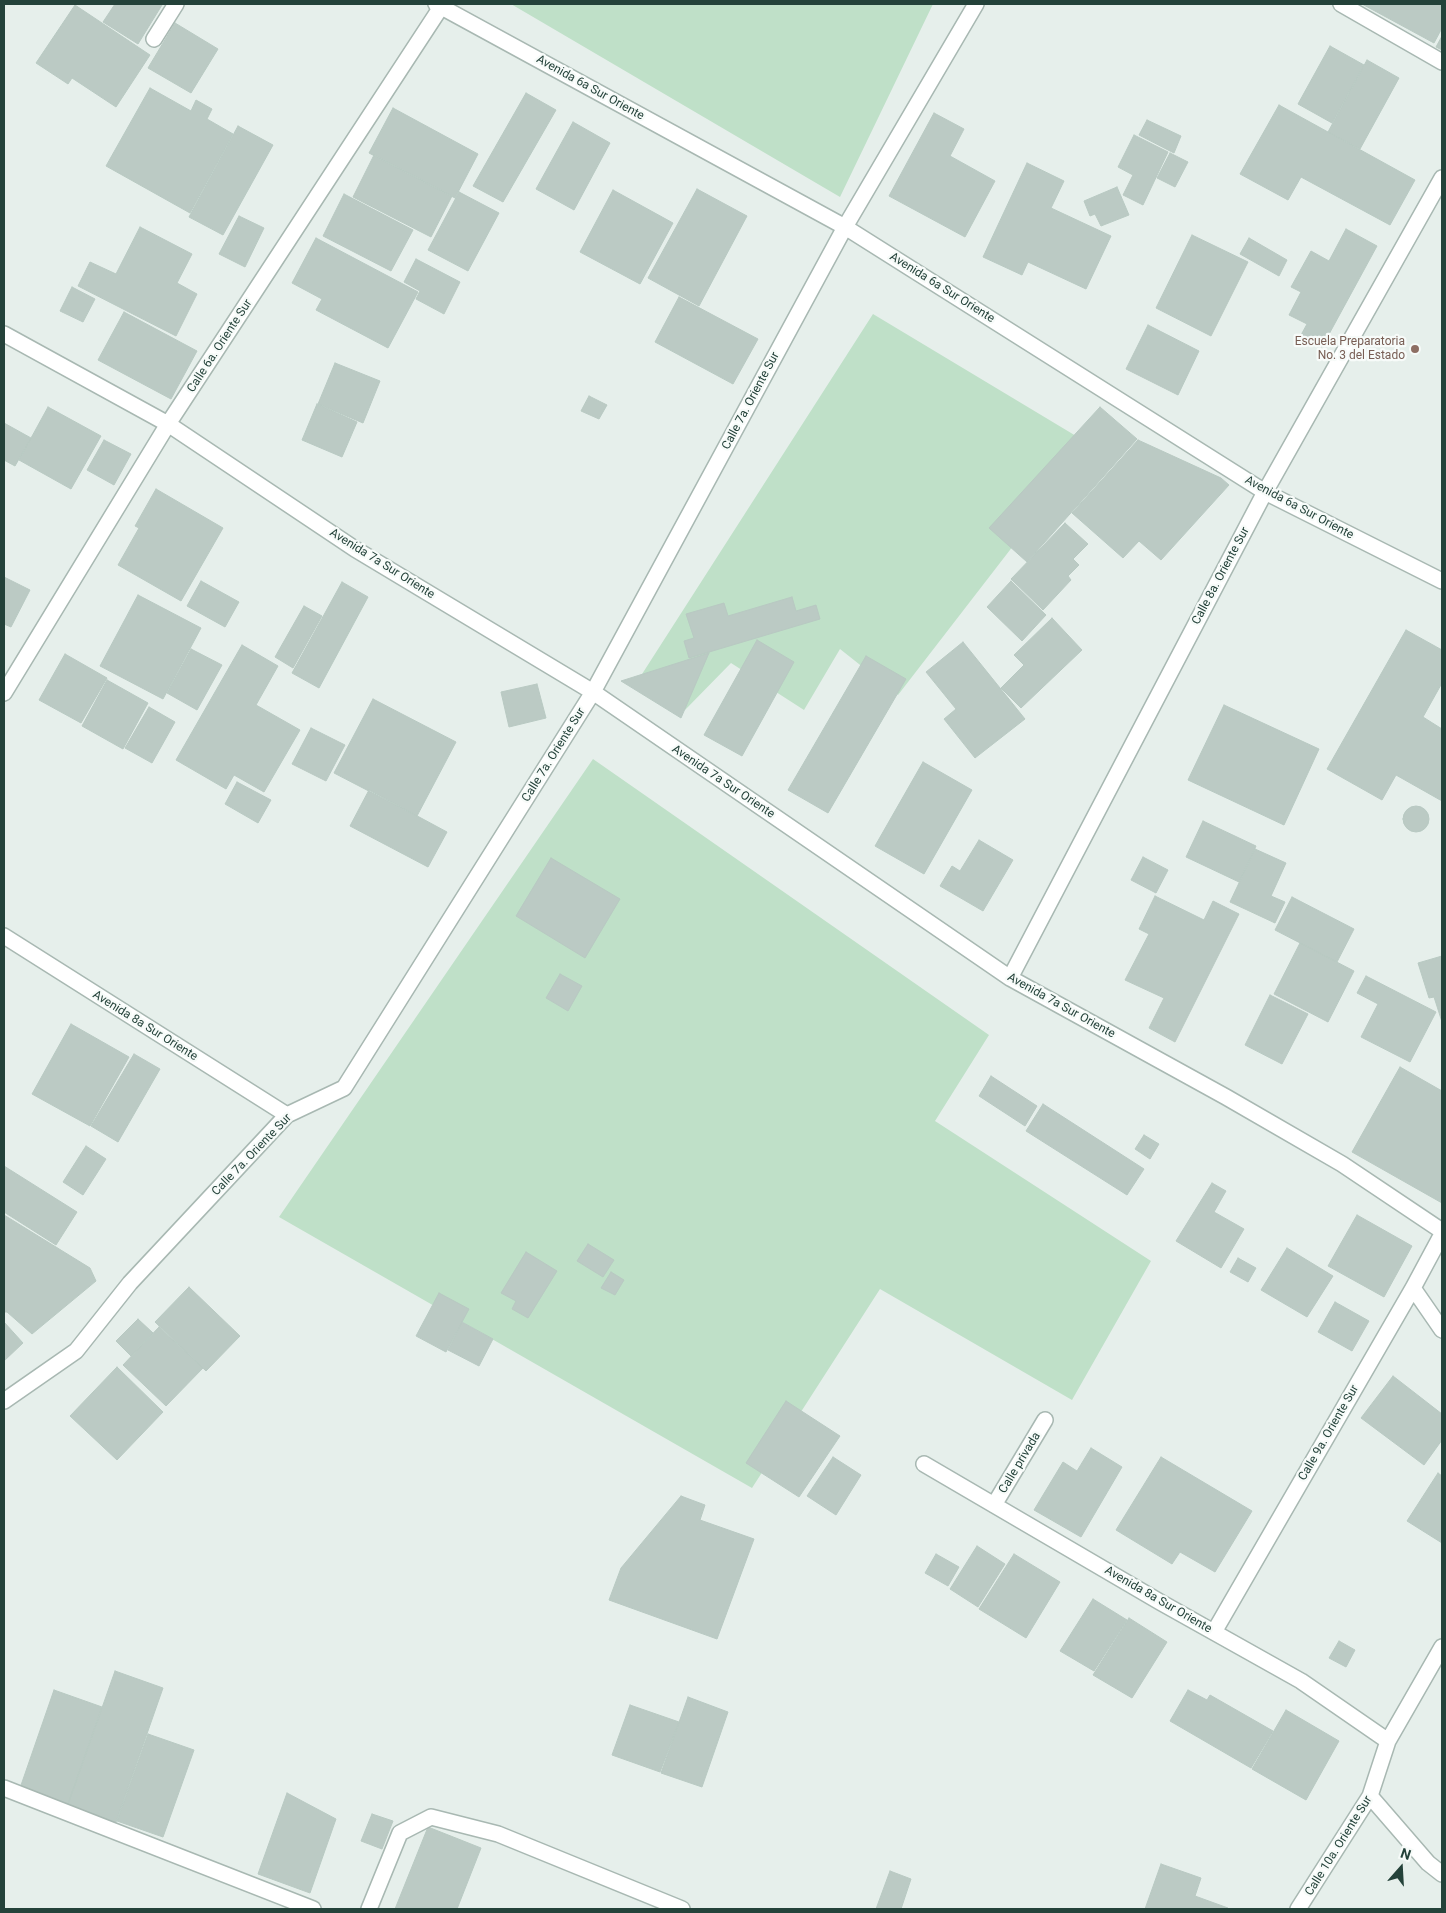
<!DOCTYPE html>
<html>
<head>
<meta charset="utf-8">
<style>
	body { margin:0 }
	#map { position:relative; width:1446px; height:1913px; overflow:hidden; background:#e6efeb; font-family:Roboto,sans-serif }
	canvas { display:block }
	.frame { position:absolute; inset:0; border:5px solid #24423a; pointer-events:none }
	.north { position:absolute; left:1376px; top:1843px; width:50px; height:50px; -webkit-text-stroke:4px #f7fbf9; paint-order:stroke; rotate:19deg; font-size:14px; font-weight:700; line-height:20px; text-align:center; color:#24423a }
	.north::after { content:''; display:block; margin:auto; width:18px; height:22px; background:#24423a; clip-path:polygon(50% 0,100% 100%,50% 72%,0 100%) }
</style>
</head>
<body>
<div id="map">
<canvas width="1446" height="1913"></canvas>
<div class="frame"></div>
<div class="north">N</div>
</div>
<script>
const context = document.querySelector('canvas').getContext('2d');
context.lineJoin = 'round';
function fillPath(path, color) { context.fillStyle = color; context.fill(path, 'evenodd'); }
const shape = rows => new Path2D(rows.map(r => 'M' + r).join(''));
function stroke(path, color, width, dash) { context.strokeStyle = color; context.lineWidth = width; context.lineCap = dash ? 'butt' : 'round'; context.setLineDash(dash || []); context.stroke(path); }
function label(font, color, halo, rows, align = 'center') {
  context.font = font + ' Roboto,sans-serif'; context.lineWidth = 4.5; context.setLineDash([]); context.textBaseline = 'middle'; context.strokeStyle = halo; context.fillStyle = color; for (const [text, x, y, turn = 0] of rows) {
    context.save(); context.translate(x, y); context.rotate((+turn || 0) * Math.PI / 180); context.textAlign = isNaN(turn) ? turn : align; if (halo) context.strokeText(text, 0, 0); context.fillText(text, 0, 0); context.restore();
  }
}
const green = shape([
	[511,4,933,4,840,197],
	[873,314,1091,445,898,695,840,649,804,710,731,663,685,710,635,685],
	[593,759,989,1035,935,1121,1151,1261,1072,1400,880,1289,752,1488,279,1217]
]);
const building = shape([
	[115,4,160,4,162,5,138,44,103,22,115,4],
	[1362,4,1438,4,1442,6,1442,28,1434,43,1362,4],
	[75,5,150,55,116,107,72,78,68,84,36,63,75,5],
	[175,23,218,49,191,93,148,68,175,23],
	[1442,36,1442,50,1436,47,1442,36],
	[1330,46,1364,65,1332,123,1298,104,1330,46],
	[1367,60,1399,78,1360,149,1328,132,1367,60],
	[150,88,191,111,196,100,212,109,207,119,233,134,190,213,106,166,150,88],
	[526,93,556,110,503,202,473,186,526,93],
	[1279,105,1415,180,1390,225,1301,177,1288,200,1240,174,1279,105],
	[393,108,478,154,455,198,369,153,393,108],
	[934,113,964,129,950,156,995,181,965,237,889,196,934,113],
	[1147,120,1181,136,1174,153,1139,135,1147,120],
	[573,122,610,143,574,210,536,189,573,122],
	[238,126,273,145,223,235,189,217,238,126],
	[1134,135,1168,152,1143,205,1123,195,1133,175,1118,167,1134,135],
	[1170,153,1188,162,1175,187,1157,178,1170,153],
	[374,155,452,196,431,237,353,197,374,155],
	[1027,163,1064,181,1051,208,1111,236,1086,289,1028,262,1022,275,983,257,1027,163],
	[1117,187,1129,215,1101,226,1095,214,1090,216,1084,201,1117,187],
	[697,189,747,216,699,306,648,278,697,189],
	[613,190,673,223,640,284,580,252,613,190],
	[459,192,499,213,468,271,428,250,459,192],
	[344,194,413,230,391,271,323,236,344,194],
	[239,216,264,228,245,267,219,254,239,216],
	[140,227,192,254,177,283,197,294,176,336,78,286,90,262,116,274,140,227],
	[1346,229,1377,246,1322,347,1301,335,1307,324,1289,315,1301,292,1291,287,1311,251,1329,261,1346,229],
	[1192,235,1248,262,1211,336,1156,308,1192,235],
	[316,238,418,292,388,348,316,310,322,299,292,283,316,238],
	[1249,238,1287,260,1279,276,1240,254,1249,238],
	[416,259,460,282,444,314,416,299,420,291,404,282,416,259],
	[72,287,95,299,83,322,60,311,72,287],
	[679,297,758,339,733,384,655,342,679,297],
	[124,312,197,351,171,399,98,360,124,312],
	[1148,325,1199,351,1178,395,1126,369,1148,325],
	[335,363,380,381,363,423,318,404,335,363],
	[589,396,607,405,599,419,581,411,589,396],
	[317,404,357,422,342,457,302,440,317,404],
	[48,407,101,436,71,489,19,460,48,407],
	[1100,407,1137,439,1027,562,989,528,1100,407],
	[4,423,31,438,15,466,4,460,4,423],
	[104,440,131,454,114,485,87,470,104,440],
	[1138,440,1221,478,1229,485,1161,560,1139,541,1123,558,1072,513,1138,440],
	[156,489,223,528,181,601,118,565,139,528,135,526,156,489],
	[1065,523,1088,544,1073,559,1079,565,1068,576,1071,580,1043,610,1011,579,1065,523],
	[4,577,30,590,11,627,4,624,4,577],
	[201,581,239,602,225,627,187,606,201,581],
	[1011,581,1046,615,1022,641,987,607,1011,581],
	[342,582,368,597,319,688,292,673,342,582],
	[138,595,201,628,163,699,100,666,138,595],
	[792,597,796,611,816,605,820,619,689,658,684,641,694,638,686,614,724,603,728,616,792,597],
	[304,606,322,616,293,668,275,657,304,606],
	[1052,618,1082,650,1021,708,1001,688,1024,665,1014,655,1052,618],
	[1406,630,1442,650,1442,683,1423,717,1442,729,1442,801,1396,775,1382,800,1327,769,1406,630],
	[757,640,794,662,742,756,704,735,757,640],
	[963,642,1025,719,975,758,944,719,956,709,926,672,963,642],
	[242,645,278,666,256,705,300,730,264,792,234,775,226,789,176,760,242,645],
	[191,649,222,665,197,710,167,693,191,649],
	[709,653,681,718,621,681,709,653],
	[65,654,107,678,81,723,39,700,65,654],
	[866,656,906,679,828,813,788,790,866,656],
	[107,680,148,703,123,749,82,726,107,680],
	[537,684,546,718,509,727,501,692,537,684],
	[373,699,456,742,417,816,334,773,373,699],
	[1224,705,1319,749,1284,825,1188,780,1224,705],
	[149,707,175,722,152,763,125,748,149,707],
	[311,728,345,745,326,781,292,764,311,728],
	[923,762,972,790,924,874,875,846,923,762],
	[237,782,271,800,258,823,225,804,237,782],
	[369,790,447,832,428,867,350,826,369,790],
	'1403 819a13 13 0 1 1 26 0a13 13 0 1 1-26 0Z',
	[1203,821,1256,846,1239,882,1186,857,1203,821],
	[979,840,1013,860,983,911,940,886,952,866,960,871,979,840],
	[1255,849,1286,863,1271,896,1285,902,1275,923,1230,902,1255,849],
	[1143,857,1168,870,1156,893,1131,880,1143,857],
	[551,858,620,899,585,958,516,916,551,858],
	[1155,896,1204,920,1213,901,1239,914,1175,1042,1149,1028,1164,998,1125,980,1149,934,1139,929,1155,896],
	[1292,897,1354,929,1337,962,1275,930,1292,897],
	[1300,943,1354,971,1328,1022,1274,994,1300,943],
	[1442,956,1442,1022,1434,997,1429,998,1418,963,1442,956],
	[560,974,582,986,568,1011,546,998,560,974],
	[1366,976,1436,1012,1410,1062,1361,1037,1378,1004,1357,993,1366,976],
	[1270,995,1308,1014,1282,1064,1245,1045,1270,995],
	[71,1024,129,1057,90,1126,32,1094,71,1024],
	[134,1054,160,1069,118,1142,91,1126,134,1054],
	[1400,1067,1442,1091,1442,1203,1352,1152,1400,1067],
	[991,1076,1037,1106,1025,1126,979,1096,991,1076],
	[1043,1104,1144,1169,1127,1195,1026,1131,1043,1104],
	[1144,1135,1159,1144,1150,1159,1135,1149,1144,1135],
	[86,1146,106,1159,83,1195,63,1182,86,1146],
	[4,1166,77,1212,56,1245,4,1212,4,1166],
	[1212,1183,1226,1191,1214,1212,1244,1229,1221,1268,1176,1241,1212,1183],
	[4,1215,90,1268,96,1281,32,1334,7,1312,4,1312,4,1215],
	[1357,1215,1412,1246,1384,1297,1328,1266,1357,1215],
	[588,1244,614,1260,603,1277,577,1261,588,1244],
	[1287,1248,1333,1276,1307,1317,1261,1290,1287,1248],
	[526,1252,557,1271,528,1318,512,1309,516,1301,501,1293,526,1252],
	[1238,1258,1256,1268,1248,1282,1230,1272,1238,1258],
	[611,1272,624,1280,615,1295,601,1288,611,1272],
	[189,1287,240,1336,206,1371,155,1322,189,1287],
	[439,1293,469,1309,446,1352,416,1336,439,1293],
	[1335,1302,1369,1321,1352,1351,1318,1332,1335,1302],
	[138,1319,153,1333,131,1356,116,1341,138,1319],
	[4,1322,23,1343,4,1361,4,1322],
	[462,1322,493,1339,479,1366,448,1350,462,1322],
	[159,1327,203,1368,166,1406,123,1365,159,1327],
	[117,1367,163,1412,117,1460,70,1416,117,1367],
	[1393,1376,1442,1414,1442,1440,1424,1465,1361,1418,1393,1376],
	[786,1401,840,1436,799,1497,746,1463,786,1401],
	[1091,1448,1122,1467,1081,1537,1034,1510,1063,1462,1077,1471,1091,1448],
	[833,1457,861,1475,836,1515,807,1496,833,1457],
	[1161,1457,1252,1511,1215,1572,1180,1552,1172,1564,1116,1530,1161,1457],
	[1438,1473,1442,1476,1442,1543,1407,1521,1438,1473],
	[681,1496,705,1505,700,1520,754,1539,717,1639,609,1600,621,1568,681,1496],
	[977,1546,1005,1564,978,1607,950,1589,977,1546],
	[936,1554,959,1567,948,1586,925,1573,936,1554],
	[1014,1554,1060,1582,1026,1638,979,1609,1014,1554],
	[1093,1599,1127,1620,1094,1671,1060,1651,1093,1599],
	[1129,1618,1167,1642,1132,1698,1093,1675,1129,1618],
	[1339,1641,1355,1650,1346,1667,1329,1658,1339,1641],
	[115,1671,163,1688,115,1825,67,1807,115,1671],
	[54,1690,102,1707,67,1807,19,1791,54,1690],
	[1188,1690,1207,1700,1210,1695,1273,1731,1251,1768,1170,1721,1188,1690],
	[688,1697,728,1712,702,1787,661,1773,688,1697],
	[630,1705,679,1722,660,1772,612,1755,630,1705],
	[1286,1710,1339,1741,1306,1800,1252,1769,1286,1710],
	[148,1734,194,1750,163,1837,117,1821,148,1734],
	[287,1793,336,1819,310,1893,258,1874,287,1793],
	[372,1814,393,1821,382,1849,361,1841,372,1814],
	[428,1827,481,1848,457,1909,395,1909,428,1827],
	[1161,1864,1201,1878,1195,1896,1228,1908,1227,1909,1145,1909,1161,1864],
	[890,1871,911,1879,901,1909,876,1909,890,1871]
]);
const service = shape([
	[154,39,176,4]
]);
const minor = shape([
	[1341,4,1442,62],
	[4,334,168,424,355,549,593,692,1010,978,1226,1097,1342,1164,1442,1231],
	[4,693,168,424,443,4],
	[4,936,287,1115],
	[1010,978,1265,492,1442,178],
	[1413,1288,1442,1330],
	[4,1401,76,1351,130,1283,287,1115,344,1088,593,692,845,227,976,4],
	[924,1464,1160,1602,1301,1681,1388,1741],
	[994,1505,1045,1420],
	[1214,1632,1413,1288,1442,1234],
	[4,1788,313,1909],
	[1370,1796,1428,1863,1442,1874],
	[369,1909,400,1833,431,1817,498,1834,682,1909],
	[1298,1909,1370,1796,1388,1741,1442,1647]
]);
const tertiary = shape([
	[436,4,845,227,1265,492,1442,581]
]);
const markers = [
	[1415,349,5,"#8d6e63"]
];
const streetNames = [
	["Avenida 6a Sur Oriente",590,88,29],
	["Avenida 6a Sur Oriente",942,288,32],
	["Calle 6a. Oriente Sur",220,346,-57],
	["Calle 7a. Oriente Sur",751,401,-62],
	["Avenida 6a Sur Oriente",1299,508,28],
	["Avenida 7a Sur Oriente",382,564,32],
	["Calle 8a. Oriente Sur",1221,576,-62],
	["Calle 7a. Oriente Sur",554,755,-58],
	["Avenida 7a Sur Oriente",723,782,34],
	["Avenida 7a Sur Oriente",1061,1006,29],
	["Avenida 8a Sur Oriente",145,1026,32],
	["Calle 7a. Oriente Sur",252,1155,-46],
	["Calle 9a. Oriente Sur",1329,1433,-60],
	["Calle privada",1020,1463,-59],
	["Avenida 8a Sur Oriente",1158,1600,30],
	["Calle 10a. Oriente Sur",1339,1846,-58]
];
const educationNames = [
	["Escuela Preparatoria",1405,342],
	["No. 3 del Estado",1405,356]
];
fillPath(green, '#bfe0c8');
fillPath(building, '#bbcac4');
stroke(building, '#b8c9c2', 1);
stroke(service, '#a8b8b2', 18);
stroke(minor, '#a8b8b2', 18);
stroke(tertiary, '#a8b8b2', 18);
stroke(service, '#fff', 15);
stroke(minor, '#fff', 15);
stroke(tertiary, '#fff', 15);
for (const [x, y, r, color] of markers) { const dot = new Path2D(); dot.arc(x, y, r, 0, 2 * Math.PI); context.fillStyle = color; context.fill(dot); stroke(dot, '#f7fbf9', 2); }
label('12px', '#24423a', '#f7fbf9', streetNames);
label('12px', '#785e54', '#f7fbf9', educationNames, 'right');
</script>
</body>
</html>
